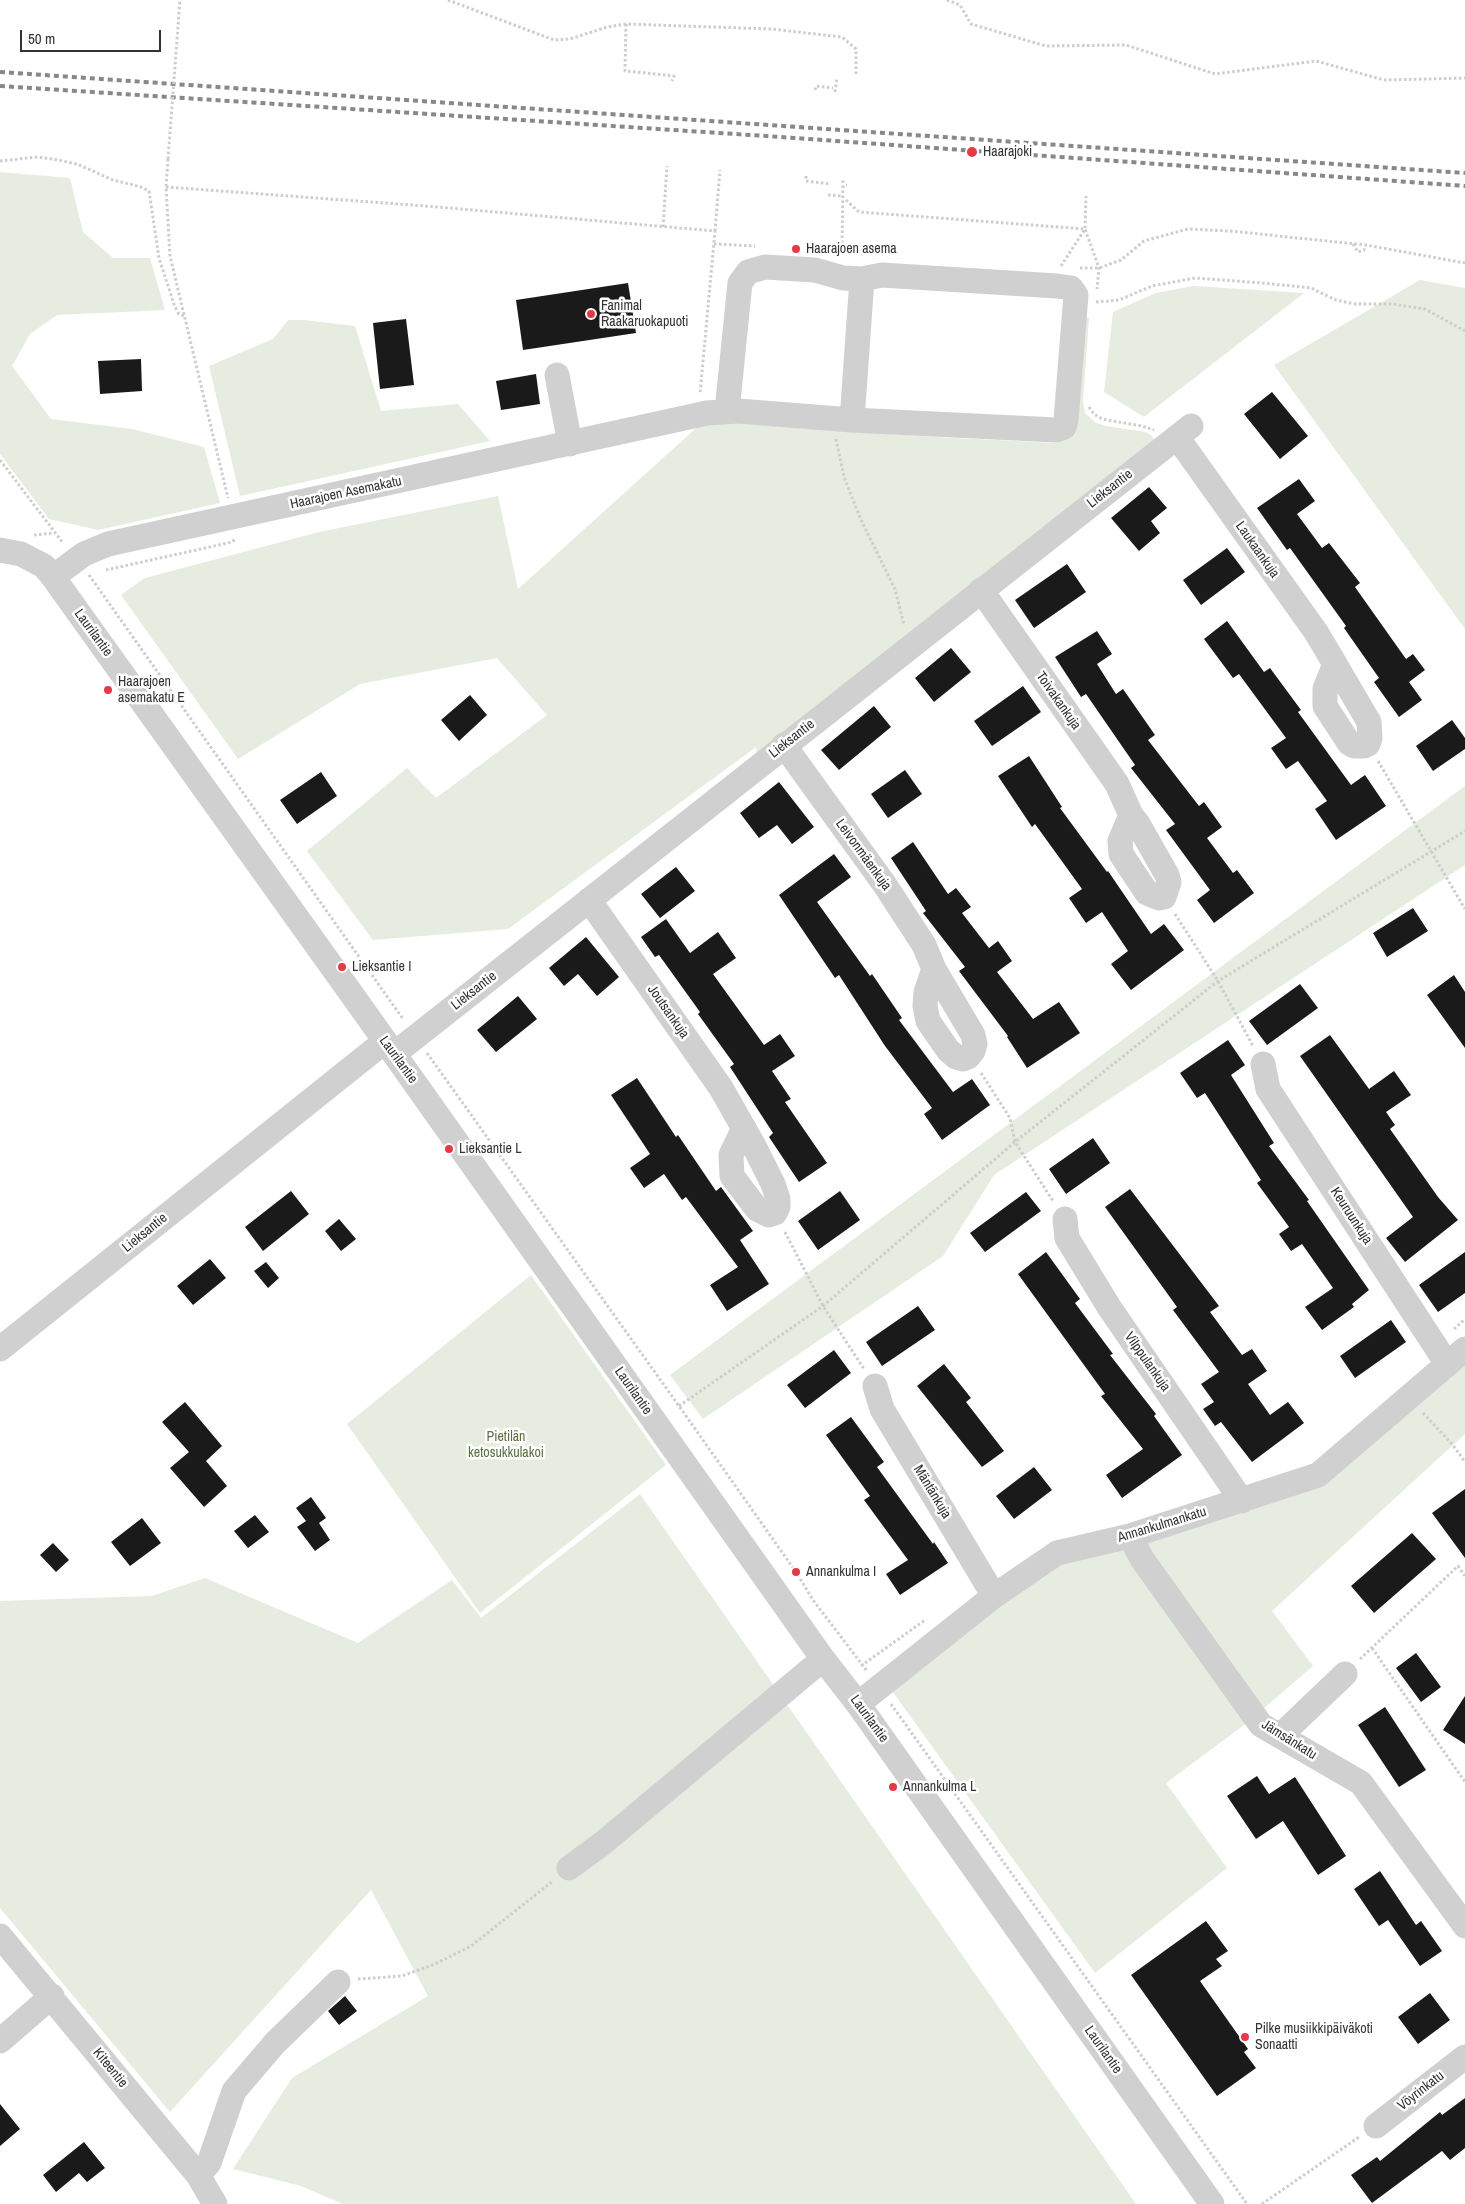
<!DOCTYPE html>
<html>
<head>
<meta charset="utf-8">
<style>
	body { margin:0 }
	#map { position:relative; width:1465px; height:2204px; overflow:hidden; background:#fff; font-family:"Archivo Narrow",sans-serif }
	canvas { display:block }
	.scale { position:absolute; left:20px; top:30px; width:141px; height:22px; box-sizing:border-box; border:2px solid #333; border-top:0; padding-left:6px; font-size:15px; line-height:18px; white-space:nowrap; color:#333; -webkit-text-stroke:4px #fff; paint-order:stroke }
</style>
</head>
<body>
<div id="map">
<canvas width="1465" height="2204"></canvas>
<div class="scale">50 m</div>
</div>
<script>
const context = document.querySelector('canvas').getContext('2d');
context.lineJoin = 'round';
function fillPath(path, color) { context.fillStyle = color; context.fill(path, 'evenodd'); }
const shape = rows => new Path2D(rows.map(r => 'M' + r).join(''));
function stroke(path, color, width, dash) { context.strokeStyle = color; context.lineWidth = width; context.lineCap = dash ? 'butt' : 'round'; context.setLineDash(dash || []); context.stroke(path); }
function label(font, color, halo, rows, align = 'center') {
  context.font = font + ' "Archivo Narrow",sans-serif'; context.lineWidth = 5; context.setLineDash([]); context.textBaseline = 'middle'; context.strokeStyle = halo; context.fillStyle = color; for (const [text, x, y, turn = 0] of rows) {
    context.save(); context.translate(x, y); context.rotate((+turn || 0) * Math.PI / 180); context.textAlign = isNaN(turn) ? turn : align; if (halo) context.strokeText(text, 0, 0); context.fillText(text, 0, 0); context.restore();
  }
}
const green = shape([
	[0,172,70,178,83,232,113,258,150,258,165,310,57,315,30,334,12,366,51,419,132,429,204,447,220,503,98,530,49,519,0,454],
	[1420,280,1465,288,1465,629,1274,365],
	[1193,286,1304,293,1144,417,1104,392,1113,312,1156,293],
	[1080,317,1089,318,1083,400,1085,413,1096,423,1106,426,1146,432,1152,436,1154,440,757,754,756,747,508,929,373,940,307,851,407,768,436,798,547,715,497,658,360,684,238,759,121,595,145,578,319,532,498,496,518,589,704,421,935,437,1056,443,1069,437],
	[288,320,304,320,355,326,381,411,458,404,490,441,240,496,209,366,273,339],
	[1465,786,1465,865,994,1175,943,1256,703,1419,670,1375],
	[531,1275,666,1465,480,1613,347,1424],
	[1465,1360,1465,1434,1272,1611,1313,1666,1262,1710,1143,1543,1324,1485],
	[640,1494,1136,2204,343,2204,301,2186,233,2169,292,2078,428,1996,371,1890,170,2112,0,1908,0,1601,152,1596,205,1578,358,1643,452,1580,481,1618],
	[1126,1543,1248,1722,1166,1783,1227,1868,1095,1973,890,1688,1061,1559]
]);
const building = shape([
	[628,283,636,333,523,350,516,300],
	[406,319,414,385,380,389,373,323],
	[141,359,142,391,100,394,98,361],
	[536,374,540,404,501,410,496,381],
	[1272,392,1308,436,1280,459,1244,414],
	[1299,479,1315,501,1297,514,1322,548,1329,543,1360,583,1355,587,1406,659,1413,654,1425,670,1409,682,1422,700,1399,717,1374,682,1379,678,1344,628,1346,626,1290,548,1287,550,1257,508],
	[1149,487,1167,508,1151,521,1160,533,1139,551,1111,518],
	[1227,548,1245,572,1201,605,1183,580],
	[1067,564,1086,592,1034,628,1015,600],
	[1227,621,1264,672,1270,668,1301,710,1298,712,1351,785,1365,775,1386,806,1336,840,1315,809,1327,801,1298,761,1286,769,1271,748,1286,738,1239,674,1233,678,1204,639],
	[1097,631,1112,654,1097,664,1116,694,1123,689,1155,735,1148,740,1199,806,1204,802,1222,827,1207,838,1233,873,1237,870,1254,893,1214,923,1197,900,1210,890,1166,830,1175,824,1131,768,1135,765,1086,694,1081,697,1055,657],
	[951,648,971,672,934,702,915,678],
	[1023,686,1041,712,992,746,974,721],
	[470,695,487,715,459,741,441,720],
	[874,706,891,727,839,770,821,750],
	[1452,720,1465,738,1465,749,1433,771,1416,746],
	[1029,756,1062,807,1060,808,1107,872,1108,871,1151,934,1164,924,1184,950,1131,990,1111,964,1128,951,1102,912,1086,923,1069,898,1082,889,1035,824,1032,827,998,776],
	[905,770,922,794,888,818,871,794],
	[321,772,337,796,297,824,280,800],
	[779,782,814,827,792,844,777,825,759,838,740,813],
	[913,842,948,894,956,888,971,907,962,913,989,948,998,941,1012,961,997,972,1033,1019,1059,1002,1080,1033,1027,1068,1007,1037,1008,1036,959,971,965,967,923,913,926,911,891,858],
	[834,854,851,877,817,902,870,976,872,974,902,1018,899,1020,953,1092,972,1079,990,1105,942,1140,924,1114,932,1108,885,1046,839,975,835,978,779,895],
	[676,867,695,891,660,918,641,894],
	[1413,908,1428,931,1387,957,1373,933],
	[666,919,690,953,718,932,736,958,713,974,764,1045,780,1034,795,1056,772,1071,791,1099,785,1102,827,1163,799,1182,769,1137,773,1133,730,1067,734,1064,698,1014,700,1012,659,955,655,957,641,937],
	[586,937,619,977,597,996,578,974,564,986,549,968],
	[1454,975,1465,992,1465,1048,1427,995],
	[1300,984,1318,1008,1267,1045,1249,1021],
	[518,996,537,1019,496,1052,477,1030],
	[1330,1035,1369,1089,1394,1071,1411,1095,1386,1112,1395,1125,1390,1129,1438,1197,1458,1220,1405,1262,1386,1238,1413,1217,1300,1056],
	[1228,1040,1245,1065,1231,1075,1274,1143,1269,1146,1309,1200,1307,1201,1369,1290,1352,1304,1354,1307,1322,1330,1305,1307,1333,1288,1302,1244,1291,1251,1279,1234,1289,1227,1257,1183,1261,1180,1205,1093,1197,1098,1180,1073],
	[637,1078,676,1137,678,1135,716,1191,721,1187,753,1231,740,1240,769,1284,727,1311,710,1285,738,1267,686,1197,682,1200,664,1174,644,1188,630,1168,650,1154,611,1095],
	[1093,1138,1110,1163,1066,1194,1049,1169],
	[1130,1189,1219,1306,1210,1312,1242,1355,1252,1349,1267,1371,1248,1384,1270,1415,1288,1402,1304,1423,1252,1462,1221,1422,1215,1426,1203,1409,1214,1402,1201,1384,1219,1372,1173,1310,1177,1307,1105,1207],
	[291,1191,309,1214,263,1251,245,1227],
	[840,1191,860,1220,818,1250,798,1221],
	[1026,1192,1041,1211,985,1252,970,1233],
	[339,1219,356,1239,341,1251,325,1231],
	[1046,1252,1080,1299,1075,1303,1113,1354,1110,1355,1156,1414,1154,1416,1182,1455,1122,1498,1106,1475,1143,1449,1101,1396,1105,1394,1018,1274],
	[1465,1252,1465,1293,1438,1312,1419,1285],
	[210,1259,226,1278,193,1305,177,1286],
	[266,1262,279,1278,268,1288,254,1271],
	[918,1306,935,1330,882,1366,866,1342],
	[1391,1320,1406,1342,1355,1378,1340,1356],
	[834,1350,851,1373,805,1408,787,1385],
	[944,1364,971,1398,966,1402,1004,1451,982,1467,917,1386],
	[185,1402,222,1446,206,1461,227,1486,204,1507,170,1468,189,1452,162,1422],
	[851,1417,884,1462,877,1467,933,1544,934,1542,948,1563,900,1595,886,1574,908,1560,864,1500,870,1496,826,1435],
	[1034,1467,1052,1490,1014,1519,996,1496],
	[1465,1489,1465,1558,1432,1513],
	[311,1497,326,1518,319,1523,330,1540,315,1551,297,1527,306,1521,296,1508],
	[255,1515,269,1532,248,1548,234,1531],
	[142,1518,161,1543,130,1566,111,1542],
	[1412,1533,1436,1559,1374,1613,1351,1586],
	[53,1543,69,1560,56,1572,40,1555],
	[1416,1653,1441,1687,1421,1702,1396,1668],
	[1465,1696,1465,1744,1443,1730],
	[1385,1707,1426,1770,1399,1787,1358,1725],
	[1257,1776,1269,1794,1295,1777,1346,1856,1318,1875,1283,1821,1256,1839,1227,1796],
	[1380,1871,1416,1925,1421,1921,1442,1951,1420,1966,1388,1920,1379,1926,1354,1889],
	[1206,1921,1228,1951,1216,1959,1222,1966,1200,1981,1248,2049,1244,2052,1256,2068,1217,2096,1131,1975],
	[1430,1993,1450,2020,1418,2044,1398,2017],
	[345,1996,357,2011,339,2025,328,2011],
	[1465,2098,1465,2148,1450,2160,1442,2151,1372,2203,1351,2175,1377,2157,1380,2161,1440,2112,1442,2115],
	[0,2104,20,2129,0,2146],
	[84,2142,105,2168,87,2182,79,2173,56,2192,43,2175]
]);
const path = shape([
	[448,0,554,40,570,39,607,27,626,24,771,29,842,37,856,49,856,75],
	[947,0,960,5,971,24,1046,46,1126,45,1215,74,1316,61,1384,80,1465,78],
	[626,24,625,71,674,76,672,81],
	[815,90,816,86,833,88],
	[835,92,837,78],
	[168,159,166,187,170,256,228,498],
	[0,161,37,157,53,159,77,164,113,180,141,187,149,191,159,258,175,307,179,314,184,316],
	[806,176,806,181,830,184],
	[846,185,847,185],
	[166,187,426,206,715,231,700,394],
	[828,195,842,196],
	[846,200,859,212,1085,229,1099,268,1097,289],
	[663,227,667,166],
	[715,231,720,170],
	[714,244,755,246],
	[1353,244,1358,252,1364,250,1366,245],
	[841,253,872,254],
	[842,253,843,178],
	[1061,266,1085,229,1086,196],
	[1080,268,1099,268,1121,260,1144,241,1188,229,1230,231,1366,245,1465,263],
	[1096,302,1119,300,1152,286,1195,278,1262,283,1311,288,1336,300,1355,304,1392,304,1425,309,1465,331],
	[1089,407,1094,414,1102,419,1142,426,1154,430],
	[836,439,844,477,861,520,895,589,904,625],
	[0,460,63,543],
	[34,535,55,533],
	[106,570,232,542,235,539],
	[89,575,403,1019],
	[1378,761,1465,909],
	[1175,914,1218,981,1253,1046],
	[427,1053,679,1406,796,1572,813,1600,867,1671],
	[981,1073,1010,1118,1015,1142,1053,1201],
	[785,1232,823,1306,864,1369],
	[1454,1329,1465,1319],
	[679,1406,823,1306,1015,1142,1218,981,1465,831],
	[1423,1413,1452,1444,1465,1462],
	[1372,1648,1465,1782],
	[1360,1659,1458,1566,1465,1576],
	[861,1666,925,1620],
	[891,1704,1247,2204],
	[358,1979,402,1976,435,1964,471,1946,553,1881],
	[1262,2204,1359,2137]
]);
const minor = shape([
	[557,375,570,444],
	[852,420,1056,430,1064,427,1066,420,1076,295,1071,288,1057,286,882,275,862,279],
	[1177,437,1316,632,1335,664,1325,689,1325,706,1349,743,1354,746,1364,746,1368,744,1370,738,1369,722,1335,664],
	[0,550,21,554,44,566,53,577,363,1010,823,1659,858,1704,1212,2204],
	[53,577,84,554,108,544,707,413,738,411,852,420,862,279,843,278,815,270,765,267,748,272,740,283,727,411],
	[981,590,1117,784,1131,815,1120,841,1121,854,1147,893,1159,898,1164,897,1169,882,1167,875,1138,824,1131,815],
	[784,745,885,885,924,945,934,969,926,992,925,1006,928,1021,948,1050,956,1057,963,1059,968,1057,973,1051,975,1044,973,1035,934,969],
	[589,900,721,1088,755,1148,773,1184,778,1199,778,1207,775,1213,769,1215,757,1209,732,1176,731,1155,744,1128],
	[394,1054,1191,426],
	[1263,1064,1268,1089,1447,1364],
	[1065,1219,1067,1238,1109,1307,1242,1501],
	[0,1349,384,1042],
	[875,1386,882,1409,994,1596],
	[1130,1536,1142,1559,1261,1725,1361,1783,1465,1926],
	[858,1704,994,1596,1057,1553,1130,1536,1318,1475,1465,1349],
	[1280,1736,1345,1674],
	[569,1868,603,1843,823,1659],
	[0,1936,198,2175,215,2204],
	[0,2041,52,1996],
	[1376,2126,1465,2057],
	[198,2175,209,2163,234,2091,275,2043,338,1982]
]);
const rail = shape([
	[0,72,1465,173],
	[0,86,781,137,1465,186]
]);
const pathBridge = shape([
	[168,159,180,0]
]);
const markers = [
	[972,152,6,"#e63946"],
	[796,249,5,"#e63946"],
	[591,314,5,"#e63946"],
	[108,690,5,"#e63946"],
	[342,967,5,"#e63946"],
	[449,1149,5,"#e63946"],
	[796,1572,5,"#e63946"],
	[893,1787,5,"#e63946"],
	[1245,2037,5,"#e63946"]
];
const poiNames = [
	["Haarajoki",983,152],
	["Haarajoen asema",806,249],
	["Fanimal",601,306],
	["Raakaruokapuoti",601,322],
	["Haarajoen",118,682],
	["asemakatu E",118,698],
	["Lieksantie I",352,967],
	["Lieksantie L",459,1149],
	["Annankulma I",806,1572],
	["Annankulma L",903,1787],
	["Pilke musiikkipäiväkoti",1255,2029],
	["Sonaatti",1255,2045]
];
const streetNames = [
	["Lieksantie",1110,489,-38],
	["Haarajoen Asemakatu",346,493,-12],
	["Laukaankuja",1257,550,55],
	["Laurilantie",93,633,54],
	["Toivakankuja",1058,701,55],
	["Lieksantie",792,739,-38],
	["Leivonmäenkuja",863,855,54],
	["Lieksantie",474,991,-38],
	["Joutsankuja",668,1012,55],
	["Laurilantie",398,1060,54],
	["Keuruunkuja",1351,1216,57],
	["Lieksantie",145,1233,-39],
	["Vilppulankuja",1147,1362,55],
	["Laurilantie",633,1391,55],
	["Mäntänkuja",932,1492,59],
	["Annankulmankatu",1162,1525,-17],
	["Laurilantie",869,1719,54],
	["Jämsänkatu",1289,1740,32],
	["Laurilantie",1103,2050,55],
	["Kiteentie",110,2068,51],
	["Vöyrinkatu",1421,2091,-38]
];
const parkNames = [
	["Pietilän",506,1437],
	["ketosukkulakoi",506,1453]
];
fillPath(green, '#e6ecdf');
fillPath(building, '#1a1a1a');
stroke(path, '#cdcdcd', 3, [2.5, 2.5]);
stroke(minor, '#d0d0d0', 25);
stroke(rail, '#888', 4, [5, 4]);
stroke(pathBridge, '#cdcdcd', 3, [2.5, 2.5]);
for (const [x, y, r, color] of markers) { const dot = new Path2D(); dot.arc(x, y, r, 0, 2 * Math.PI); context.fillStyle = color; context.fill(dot); stroke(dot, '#fff', 2); }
label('14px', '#333', '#fff', poiNames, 'left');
label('14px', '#333', '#fff', streetNames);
label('14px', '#56703f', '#fff', parkNames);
</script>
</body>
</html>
